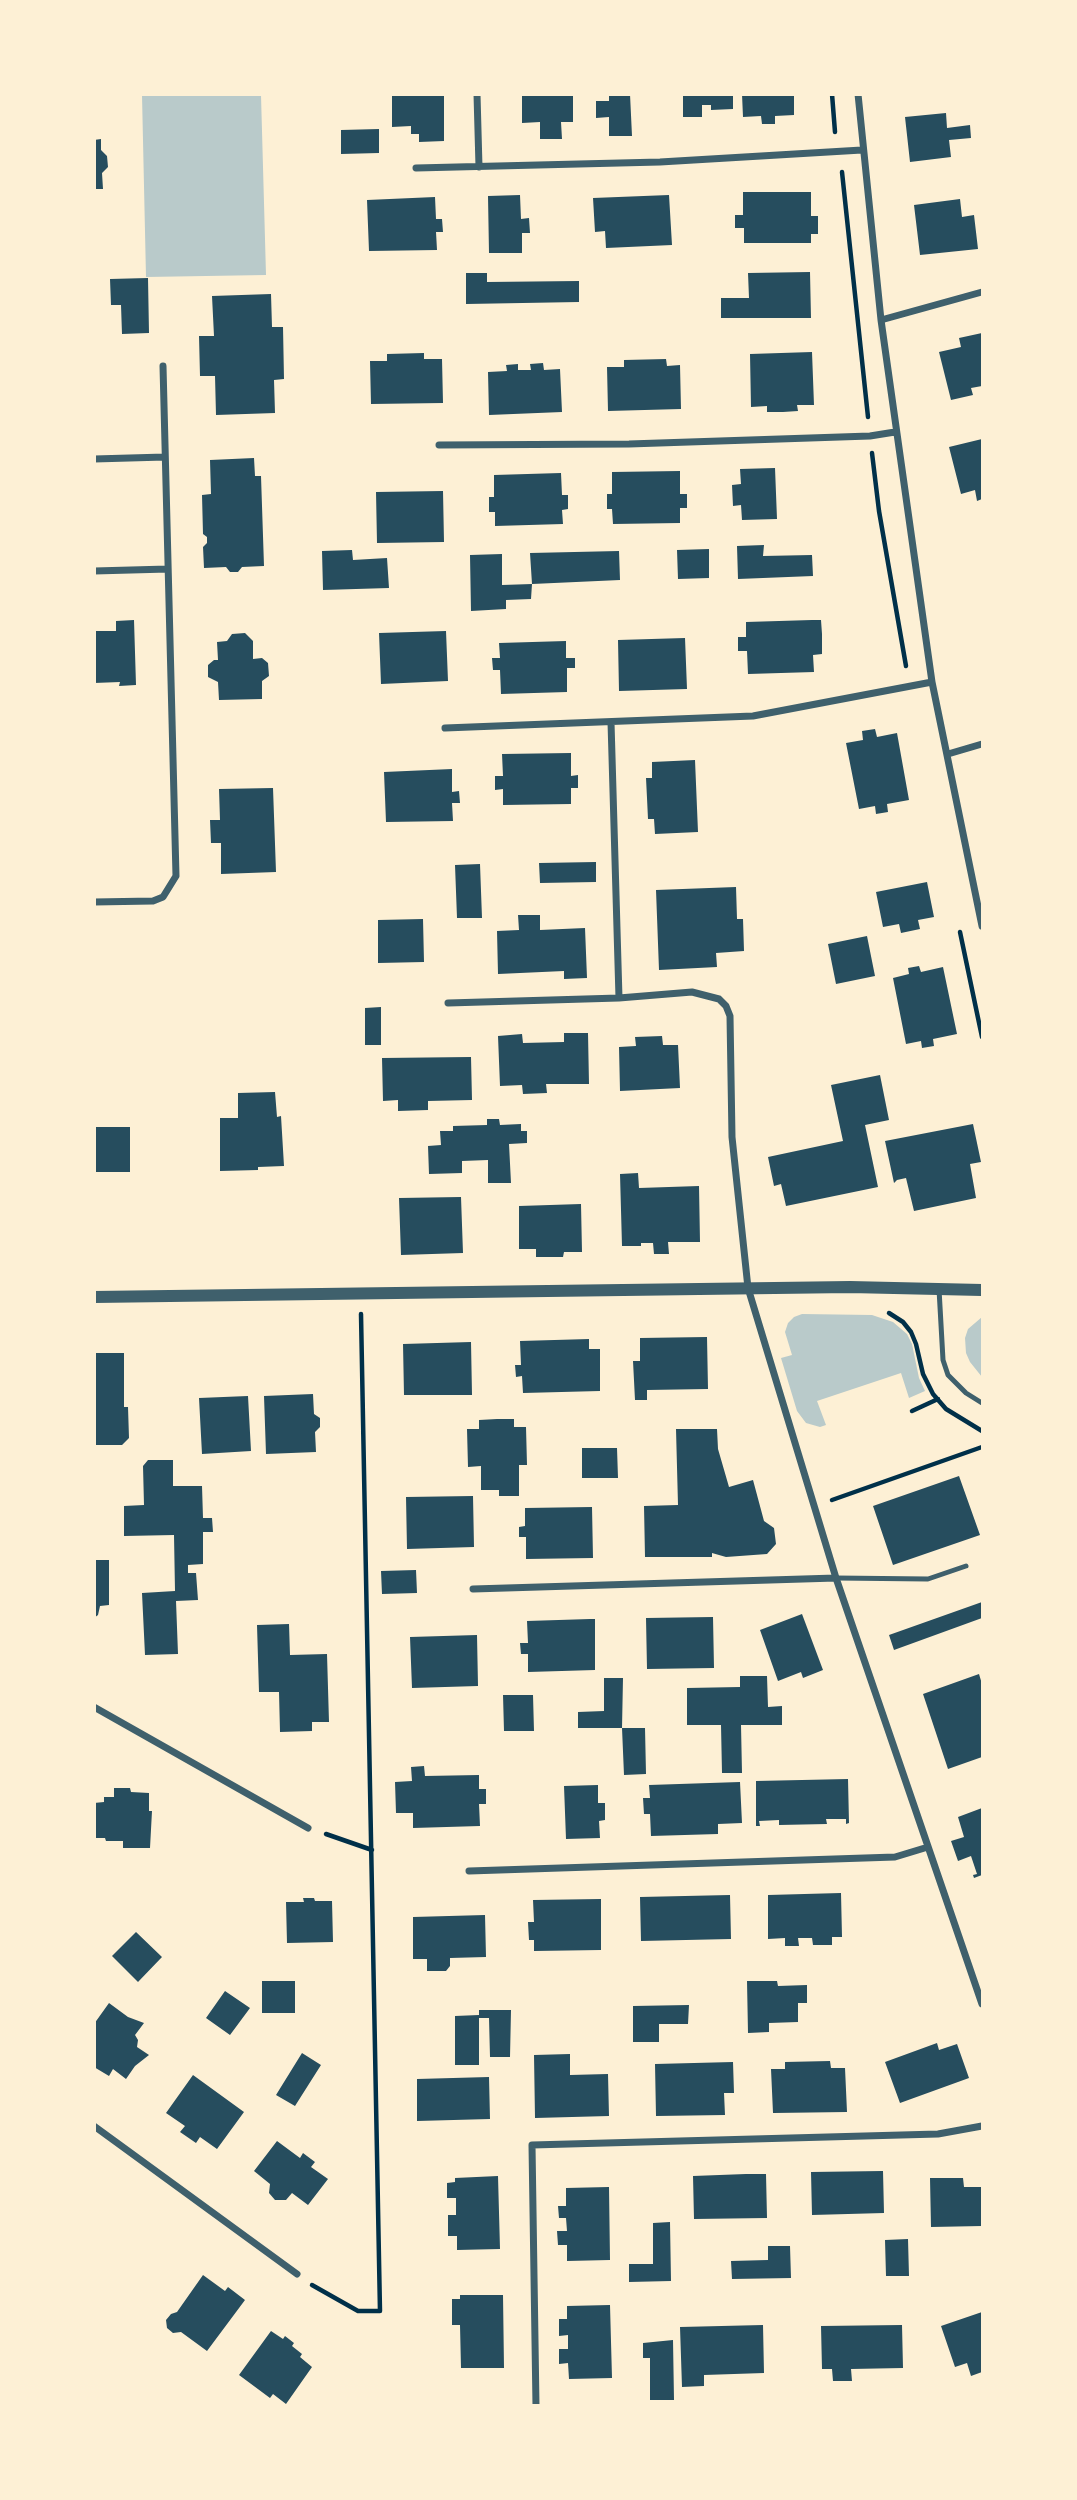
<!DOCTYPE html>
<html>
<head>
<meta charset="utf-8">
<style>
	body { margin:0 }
	#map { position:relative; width:1077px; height:2500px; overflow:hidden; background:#fdf0d5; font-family:"Space Grotesk",sans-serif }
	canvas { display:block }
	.frame { position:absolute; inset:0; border:96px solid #fdf0d5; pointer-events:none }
</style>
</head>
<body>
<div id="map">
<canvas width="1077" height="2500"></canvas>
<div class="frame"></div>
</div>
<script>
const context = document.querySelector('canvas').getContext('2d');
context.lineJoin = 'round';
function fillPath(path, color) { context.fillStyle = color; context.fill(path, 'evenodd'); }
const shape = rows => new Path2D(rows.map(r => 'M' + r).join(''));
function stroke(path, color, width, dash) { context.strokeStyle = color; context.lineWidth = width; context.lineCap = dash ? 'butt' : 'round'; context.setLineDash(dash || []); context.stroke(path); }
const green = shape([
	[142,95,261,95,266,275,146,277],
	[802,1314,872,1315,893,1322,907,1334,912,1344,919,1378,925,1391,909,1398,901,1373,817,1401,826,1425,820,1427,806,1423,797,1411,781,1358,792,1355,785,1332,788,1323,794,1317],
	[982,1317,982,1377,970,1362,966,1353,965,1338,968,1329]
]);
const building = shape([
	[392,94,444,94,444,141,419,142,419,134,411,134,411,126,392,127],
	[522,94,573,94,573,122,561,122,562,139,540,139,540,122,522,123],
	[609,94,630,94,632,136,609,136,609,117,596,118,596,101,609,101],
	[683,94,733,94,733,109,711,110,711,105,702,105,702,117,683,117],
	[742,94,794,94,794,115,775,116,775,124,762,124,761,116,743,117],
	[946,113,947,128,970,125,971,138,949,140,951,157,910,162,905,117],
	[379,129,379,153,341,154,341,130],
	[101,139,101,150,107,156,108,167,102,173,103,189,94,189,94,140],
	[743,192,811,192,811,216,818,216,818,234,811,234,811,243,744,243,744,228,735,228,735,215,743,215],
	[520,195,521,219,529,218,530,233,522,233,522,253,489,253,488,196],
	[669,195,672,245,606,248,605,231,595,232,593,198],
	[435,197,436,219,442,219,443,232,436,232,437,250,369,251,367,200],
	[960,199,962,217,974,215,978,249,920,255,914,205],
	[810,272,811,318,721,318,721,298,749,298,748,273],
	[466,273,487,273,487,282,579,281,579,302,466,304],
	[148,278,149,333,122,334,121,305,111,305,110,279],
	[271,294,272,327,283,327,284,379,274,380,275,413,216,415,215,376,200,376,199,336,214,336,212,296],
	[982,333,982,386,971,388,973,395,951,400,939,352,961,347,959,338],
	[812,352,814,405,797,405,798,411,783,412,767,412,767,406,751,407,750,354],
	[424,353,424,359,442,359,443,403,371,404,370,361,387,361,387,354],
	[666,359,667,366,680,365,681,409,608,411,607,367,624,367,624,360],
	[543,363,544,370,560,369,562,412,489,415,488,372,507,371,506,365,518,364,518,370,531,370,530,364],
	[982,439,982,499,977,501,975,490,961,494,949,447],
	[254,458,255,476,261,476,264,566,242,567,238,572,230,572,226,567,204,568,203,547,207,543,207,537,203,534,202,495,211,494,210,460],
	[775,468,777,519,742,520,741,505,733,506,732,485,741,484,740,469],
	[680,471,680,494,687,494,687,508,680,508,680,523,613,524,612,509,607,509,607,494,612,494,612,472],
	[561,473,562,495,568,495,568,509,562,510,563,524,495,526,495,512,489,512,489,497,494,497,494,475],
	[443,491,444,542,377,543,376,492],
	[764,545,763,556,812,555,813,576,738,579,737,546],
	[709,549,709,578,678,579,677,550],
	[352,550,353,560,387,558,389,588,323,590,322,551],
	[619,551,620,580,532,584,531,599,506,600,506,609,471,611,470,555,502,554,502,585,532,584,530,553],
	[134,620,136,685,119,686,120,682,94,683,94,631,116,631,116,621],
	[812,620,821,620,822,634,822,654,813,655,814,672,748,674,747,651,738,651,738,637,746,637,746,622],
	[446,631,448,681,381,684,379,633],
	[245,633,253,641,253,659,262,658,268,663,269,676,262,681,262,699,219,700,218,682,208,677,208,665,214,660,218,660,217,642,227,641,232,634],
	[685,638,687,689,619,691,618,640],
	[566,641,566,658,575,658,575,668,567,668,567,692,501,694,500,670,493,670,492,658,500,658,499,643],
	[875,729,877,737,897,733,909,800,887,804,888,812,876,814,875,806,859,809,846,743,863,740,862,731],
	[571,753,571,776,578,775,578,788,571,788,571,804,503,805,503,789,495,790,495,776,503,776,502,754],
	[695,760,698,832,655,834,654,819,648,819,647,798,646,778,652,778,652,762],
	[452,769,452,792,459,791,460,803,452,803,453,821,386,822,384,772],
	[273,788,276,872,221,874,221,843,211,843,210,820,220,820,219,789],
	[596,862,596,882,540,883,539,863],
	[480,864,482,918,457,918,455,865],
	[927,882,934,917,918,920,920,929,901,933,899,924,883,927,876,892],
	[736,887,737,919,743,919,744,951,716,953,717,967,659,970,656,890],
	[518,915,540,915,540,930,585,928,587,978,564,979,564,971,498,974,497,931,519,930],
	[423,919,424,962,378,963,378,920],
	[867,936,875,976,836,984,828,944],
	[919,966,921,972,943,967,957,1034,933,1039,934,1046,922,1048,921,1041,906,1044,893,978,909,974,908,968],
	[381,1007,381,1045,365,1045,365,1008],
	[564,1033,588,1033,589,1084,546,1084,547,1093,523,1094,522,1085,500,1086,498,1036,522,1034,523,1043,564,1042],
	[662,1036,663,1045,678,1045,680,1088,620,1091,619,1047,636,1046,635,1037],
	[471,1057,472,1100,428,1101,428,1110,398,1111,398,1100,383,1101,382,1058],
	[880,1075,889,1120,865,1125,878,1187,786,1206,781,1184,774,1186,768,1157,843,1141,831,1085],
	[275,1092,277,1117,281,1116,284,1166,258,1167,258,1170,220,1171,220,1118,238,1118,238,1093],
	[487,1119,499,1119,500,1125,521,1124,521,1131,527,1131,527,1143,509,1144,511,1183,488,1183,488,1160,462,1161,462,1173,429,1174,428,1146,441,1145,440,1131,453,1131,453,1126,487,1125],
	[973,1124,981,1162,970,1164,976,1198,914,1211,906,1178,897,1180,894,1183,885,1141],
	[94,1127,130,1127,130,1172,94,1172],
	[638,1173,639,1188,699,1186,700,1242,668,1242,669,1254,654,1254,653,1243,641,1243,641,1246,622,1246,620,1174],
	[461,1197,463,1253,401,1255,399,1198],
	[581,1204,582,1252,564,1252,563,1257,536,1257,536,1249,519,1249,519,1206],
	[707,1337,708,1389,647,1390,647,1400,635,1400,633,1361,640,1361,640,1338],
	[589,1339,589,1349,600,1349,600,1391,523,1393,522,1376,516,1377,515,1365,521,1365,520,1341],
	[471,1342,472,1395,404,1395,403,1344],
	[94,1353,124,1353,124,1407,128,1407,129,1438,122,1445,94,1445],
	[313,1394,314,1414,320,1418,320,1427,315,1432,316,1452,266,1454,264,1396],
	[248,1396,251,1451,202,1454,199,1398],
	[497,1419,514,1419,514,1427,526,1427,527,1465,519,1465,519,1496,499,1496,499,1490,481,1490,481,1466,468,1467,467,1429,479,1429,479,1420],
	[676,1429,717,1429,718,1449,729,1487,753,1480,764,1521,774,1528,776,1544,767,1554,726,1557,712,1553,712,1557,645,1557,644,1506,678,1505],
	[582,1448,617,1448,618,1478,582,1478],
	[148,1460,173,1460,173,1486,202,1486,203,1518,212,1518,213,1532,203,1532,203,1564,188,1565,188,1573,196,1573,198,1600,176,1601,178,1654,145,1655,142,1593,175,1591,174,1535,124,1536,124,1506,144,1505,143,1466],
	[959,1476,980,1535,893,1565,873,1506],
	[473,1496,474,1547,407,1549,406,1497],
	[592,1507,593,1558,526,1559,526,1537,519,1537,519,1527,525,1526,525,1508],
	[94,1560,109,1560,109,1605,100,1606,98,1615,94,1618],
	[416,1570,417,1593,382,1594,381,1571],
	[982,1602,982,1618,894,1650,889,1635],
	[802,1614,823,1670,803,1678,801,1672,778,1681,760,1630],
	[713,1617,714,1668,647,1669,646,1618],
	[590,1619,595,1619,595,1670,528,1672,528,1654,521,1654,520,1643,528,1643,527,1621],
	[289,1624,290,1655,327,1654,329,1722,312,1722,312,1731,280,1732,279,1692,259,1692,257,1625],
	[477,1635,478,1686,412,1688,410,1637],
	[979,1674,982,1684,982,1757,948,1769,923,1694],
	[740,1676,767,1676,768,1707,782,1706,782,1725,741,1725,742,1773,722,1773,721,1725,687,1725,687,1688,740,1687],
	[604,1678,623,1678,622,1728,578,1728,578,1712,604,1711],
	[503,1695,533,1695,534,1731,504,1731],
	[622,1728,645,1728,646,1774,624,1775],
	[424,1766,425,1776,479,1775,479,1789,486,1789,486,1804,479,1804,480,1826,413,1828,413,1813,396,1813,395,1782,412,1781,411,1767],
	[848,1779,849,1823,846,1824,846,1819,826,1819,827,1824,779,1825,779,1820,759,1821,760,1826,756,1826,756,1781],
	[740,1782,742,1823,718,1824,718,1834,651,1836,650,1814,644,1814,643,1798,650,1798,649,1785],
	[598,1785,598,1803,605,1803,605,1820,599,1821,600,1838,566,1839,564,1786],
	[114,1788,130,1788,131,1792,149,1793,149,1811,152,1811,150,1848,123,1848,123,1841,106,1841,105,1838,94,1838,94,1803,104,1802,104,1797,114,1797],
	[982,1808,982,1875,974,1878,973,1875,977,1874,971,1856,958,1861,951,1841,964,1837,958,1817],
	[841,1893,842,1937,832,1937,832,1945,813,1945,812,1938,798,1938,799,1946,785,1946,785,1938,768,1939,768,1895],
	[730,1895,731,1939,641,1941,640,1897],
	[303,1898,314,1898,315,1901,332,1901,333,1942,287,1943,286,1902,304,1902],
	[601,1899,601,1950,534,1951,534,1940,529,1940,528,1922,534,1922,533,1900],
	[485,1915,486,1957,450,1958,450,1966,446,1971,427,1971,427,1959,413,1959,413,1917],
	[136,1932,162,1957,138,1982,112,1956],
	[262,1981,295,1981,295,2013,262,2013],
	[747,1981,777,1981,778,1986,807,1985,807,2003,798,2003,798,2022,769,2023,769,2032,748,2033],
	[225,1991,250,2008,230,2035,206,2018],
	[109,2003,128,2017,144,2023,135,2035,138,2040,137,2047,149,2055,135,2066,126,2079,113,2069,109,2076,94,2067,94,2024],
	[689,2005,688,2024,659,2024,659,2042,633,2042,633,2006],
	[479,2010,511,2010,510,2057,490,2057,489,2018,479,2018,479,2065,455,2065,455,2016,479,2015],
	[937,2043,939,2050,957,2044,969,2078,900,2103,885,2062],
	[302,2053,321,2065,295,2106,276,2095],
	[570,2054,570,2075,608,2074,609,2116,535,2118,534,2055],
	[830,2061,831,2068,845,2068,847,2112,773,2113,771,2069,785,2069,785,2062],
	[733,2062,734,2093,724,2093,725,2115,656,2116,655,2064],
	[193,2075,244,2112,217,2149,200,2137,196,2143,180,2132,185,2126,166,2113],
	[489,2077,490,2119,417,2121,417,2079],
	[277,2141,300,2158,303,2153,315,2162,311,2167,328,2179,308,2205,292,2193,286,2200,275,2200,269,2193,270,2184,254,2171],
	[883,2171,884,2213,812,2215,811,2172],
	[746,2174,766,2174,767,2218,694,2219,693,2176],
	[498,2176,500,2249,457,2250,457,2236,448,2236,448,2215,456,2215,456,2198,447,2198,447,2183,455,2182,455,2178],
	[930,2178,963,2178,964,2187,982,2187,982,2226,931,2227],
	[609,2187,610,2260,567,2261,567,2245,558,2245,557,2231,567,2231,566,2218,559,2218,558,2206,566,2206,566,2188],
	[670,2222,671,2281,629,2282,629,2264,653,2264,653,2223],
	[908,2239,909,2276,886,2276,885,2240],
	[768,2246,790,2246,791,2278,732,2279,731,2261,768,2260],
	[203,2275,225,2291,228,2287,245,2300,207,2351,181,2332,173,2333,167,2328,166,2320,171,2314,177,2312],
	[460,2295,503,2295,504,2368,461,2368,460,2325,452,2325,452,2299,460,2299],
	[610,2305,612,2378,569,2379,568,2363,559,2364,559,2349,568,2349,568,2335,559,2336,559,2319,567,2319,567,2306],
	[982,2312,982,2372,971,2376,967,2363,955,2367,941,2326],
	[763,2325,764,2373,704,2375,704,2386,682,2387,680,2327],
	[902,2325,903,2368,851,2369,852,2381,833,2381,832,2369,822,2369,821,2326],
	[271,2331,283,2339,285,2336,294,2343,292,2346,302,2354,300,2357,312,2367,286,2404,273,2394,270,2398,239,2375],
	[673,2340,674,2400,650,2400,650,2358,643,2358,643,2343]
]);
const path = shape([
	[832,94,835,132],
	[842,172,868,417],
	[872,453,879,511,906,666],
	[960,932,982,1037],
	[889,1313,903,1322,911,1332,916,1344,923,1374,933,1394,946,1409,982,1431],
	[912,1411,938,1399],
	[832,1500,982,1447],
	[326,1834,372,1850],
	[312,2285,358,2311,380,2311,361,1314]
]);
const service = shape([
	[939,1289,943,1360,948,1375,966,1393,982,1403],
	[836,1578,928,1579,966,1566]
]);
const minor = shape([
	[477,94,479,167],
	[858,94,881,320,932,682,982,926],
	[416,168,660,162,862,150],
	[881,320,982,292],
	[439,445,629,444,870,436,895,432],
	[94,459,165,457],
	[94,571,168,569],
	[611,722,619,998],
	[445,728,753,716,932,682],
	[948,754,982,744],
	[94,902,153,901,163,897,176,876,163,366],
	[448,1003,619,998,692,992,719,999,726,1006,730,1016,732,1137,748,1288,836,1578,982,2004],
	[473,1589,836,1578],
	[94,1707,308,1828],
	[469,1871,895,1857,928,1847],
	[94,2126,297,2274],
	[536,2406,532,2145,938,2134,982,2126]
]);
const tertiary = shape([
	[94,1297,850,1287,982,1290]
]);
fillPath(green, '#b9caca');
fillPath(building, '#264d5e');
stroke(path, '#003049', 4.5);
stroke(service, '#3f606c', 5);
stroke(minor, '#3f606c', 7);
stroke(tertiary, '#3f606c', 12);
</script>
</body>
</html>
